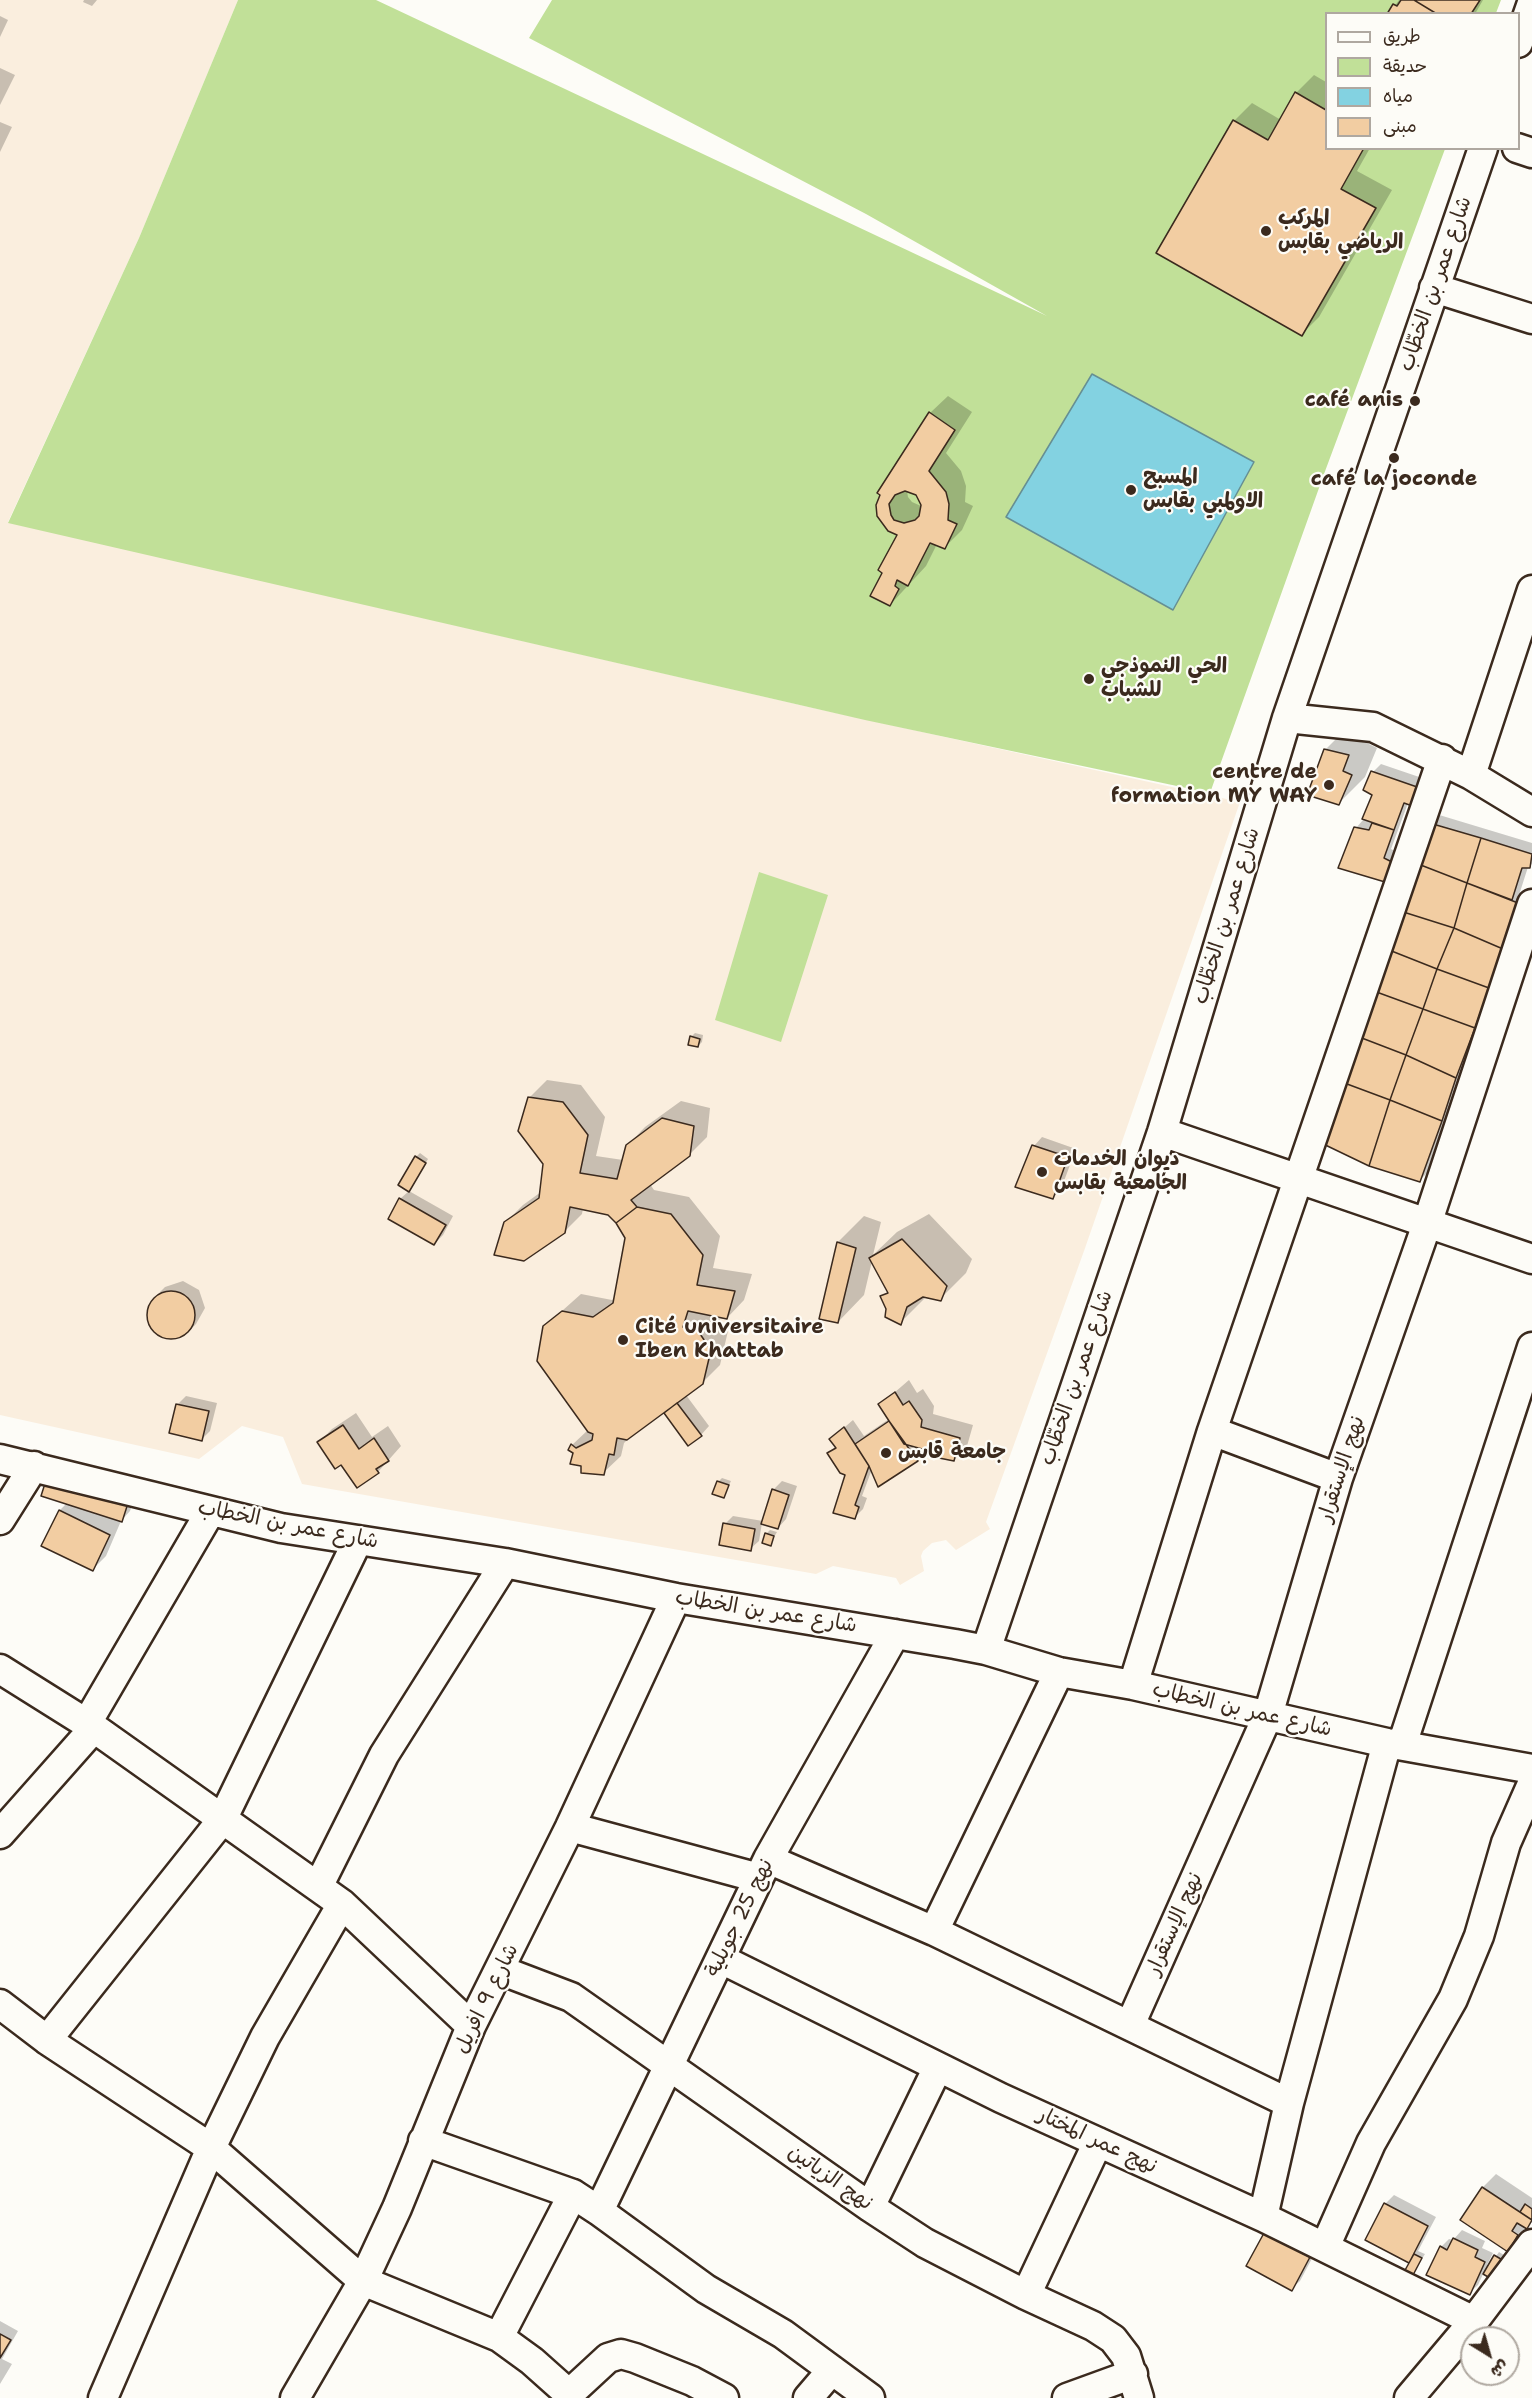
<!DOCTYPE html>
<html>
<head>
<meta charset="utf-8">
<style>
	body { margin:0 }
	#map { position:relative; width:1532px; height:2398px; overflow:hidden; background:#fdfcf7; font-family:"Shantell Sans","Playpen Sans Arabic",sans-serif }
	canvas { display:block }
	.legend { position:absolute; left:1325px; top:12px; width:195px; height:138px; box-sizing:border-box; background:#fdfcf7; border:2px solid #afa8a0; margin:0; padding:8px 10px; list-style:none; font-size:18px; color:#3b2a1e }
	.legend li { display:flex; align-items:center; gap:12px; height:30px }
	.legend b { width:30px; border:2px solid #afa8a0 }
	.north { position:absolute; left:1460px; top:2326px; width:60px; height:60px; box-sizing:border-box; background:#fdfcf7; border:2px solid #afa8a0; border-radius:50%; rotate:143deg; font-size:16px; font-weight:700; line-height:24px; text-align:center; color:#3b2a1e }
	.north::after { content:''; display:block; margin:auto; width:21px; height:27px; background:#3b2a1e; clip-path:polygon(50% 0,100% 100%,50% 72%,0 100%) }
</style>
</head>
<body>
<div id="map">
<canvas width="1532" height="2398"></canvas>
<ul class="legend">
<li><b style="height:8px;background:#fdfcf7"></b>طريق</li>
<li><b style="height:16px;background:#c1e098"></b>حديقة</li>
<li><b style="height:16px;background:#83d2e1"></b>مياه</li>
<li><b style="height:16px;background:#f2cda2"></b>مبنى</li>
</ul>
<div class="north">ش</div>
</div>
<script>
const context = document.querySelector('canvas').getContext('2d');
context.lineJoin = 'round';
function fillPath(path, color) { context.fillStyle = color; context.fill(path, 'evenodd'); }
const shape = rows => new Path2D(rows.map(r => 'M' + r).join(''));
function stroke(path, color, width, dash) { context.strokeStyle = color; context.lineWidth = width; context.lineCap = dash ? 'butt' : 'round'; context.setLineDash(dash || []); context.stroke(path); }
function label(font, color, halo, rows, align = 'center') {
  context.font = font + ' "Shantell Sans","Playpen Sans Arabic",sans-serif'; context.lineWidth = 4.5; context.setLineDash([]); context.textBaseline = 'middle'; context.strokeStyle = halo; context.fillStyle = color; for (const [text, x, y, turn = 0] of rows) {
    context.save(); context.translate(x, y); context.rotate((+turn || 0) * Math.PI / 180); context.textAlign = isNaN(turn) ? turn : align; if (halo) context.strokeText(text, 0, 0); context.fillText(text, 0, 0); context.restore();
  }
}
const built = shape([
	[0,0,238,0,139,238,8,522,809,707,1240,802,1084,1251,986,1522,990,1529,956,1550,946,1540,932,1543,923,1551,921,1556,924,1571,900,1585,896,1578,833,1566,816,1574,302,1484,283,1437,242,1426,199,1459,0,1415]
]);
const green = shape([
	[238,0,376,0,1047,316,866,214,529,38,552,0,1501,0,1496,13,1326,14,1326,148,1445,149,1324,474,1210,793,865,720,8,523,139,238],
	[759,872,828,895,781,1042,715,1020]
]);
const water = shape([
	[1092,374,1254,462,1173,610,1006,517,1092,374]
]);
const shadow = shape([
	[84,0,97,0,92,6,83,2],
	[1399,0,1483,0,1475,14,1389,14],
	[0,16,8,20,0,37],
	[0,68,15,75,0,105],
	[1314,75,1326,82,1326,148,1370,148,1357,171,1392,190,1319,317,1301,335,1234,121,1252,103,1281,120,1296,93],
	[0,122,12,127,0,152],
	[948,396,972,412,946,453,961,471,966,486,965,502,973,506,962,530,945,547,937,544,926,566,890,605,884,572,899,535,879,515,930,413],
	[907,491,911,491,920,499,921,506,912,502,908,497],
	[1351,724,1374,729,1369,744,1377,748,1365,777,1339,803,1325,750],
	[1381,764,1428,780,1408,803,1391,849,1400,854,1394,871,1356,828,1363,820,1374,795,1373,772],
	[1436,814,1532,843,1532,864,1528,867,1520,892,1525,894,1428,1172,1419,1181,1370,1164],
	[695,1033,703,1035,702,1042,698,1046,691,1037],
	[547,1080,581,1085,605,1117,596,1156,623,1160,627,1146,645,1127,681,1101,710,1108,707,1137,689,1155,650,1184,654,1190,689,1197,720,1236,713,1268,752,1274,744,1300,727,1318,717,1316,728,1331,720,1365,702,1383,686,1395,709,1426,701,1435,670,1407,631,1436,624,1443,621,1456,603,1473,583,1465,574,1453,572,1445,588,1430,544,1327,581,1294,612,1300,616,1298,627,1238,609,1213,583,1208,582,1214,564,1232,505,1223,523,1205,541,1192,545,1164,529,1098],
	[1042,1137,1076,1149,1061,1189,1053,1198,1034,1146],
	[420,1153,428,1159,412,1186,416,1157],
	[409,1191,453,1216,443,1235,434,1244,400,1199],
	[929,1214,972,1259,966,1273,940,1299,926,1297,900,1323,888,1309,882,1297,889,1290,872,1261,864,1295,838,1322,838,1242,864,1216,881,1222,873,1255,897,1232],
	[183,1281,199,1290,205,1308,196,1324,187,1333,169,1339,153,1331,147,1313,156,1296,165,1287],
	[909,1380,917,1393,923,1389,934,1406,933,1414,973,1425,967,1446,954,1460,942,1453,923,1448,925,1451,917,1459,878,1485,872,1469,862,1496,867,1498,863,1509,855,1517,847,1475,829,1453,836,1446,831,1439,853,1420,864,1436,889,1419,880,1405],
	[186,1396,217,1403,210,1431,202,1439,171,1432,178,1404],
	[356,1413,372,1437,388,1426,401,1446,378,1472,342,1463,319,1442,332,1429],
	[722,1478,731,1481,724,1496,718,1482],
	[782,1481,797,1486,786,1519,778,1528,762,1523,759,1541,750,1549,725,1524,733,1516,763,1521,773,1490],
	[137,1491,130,1511,121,1521,106,1556,93,1569,60,1510,67,1503],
	[770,1530,777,1532,770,1544,766,1534],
	[1496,2174,1532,2198,1532,2222,1507,2250,1462,2219,1483,2187],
	[1394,2195,1436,2217,1418,2251,1425,2254,1412,2275,1411,2262,1367,2239,1385,2204],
	[1462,2230,1485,2241,1482,2248,1493,2253,1487,2265,1489,2266,1499,2252,1514,2261,1499,2282,1484,2272,1478,2285,1469,2293,1441,2247,1449,2239,1453,2240],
	[1266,2234,1317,2249,1300,2281,1291,2289],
	[1482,2284,1492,2289,1472,2304,1468,2302],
	[0,2321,18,2331,2,2359,12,2364,0,2384]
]);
const building = shape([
	[1401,0,1414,0,1437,14,1387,14,1393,4,1397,6,1401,0],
	[1414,0,1480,0,1471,14,1437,14,1414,0],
	[1295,92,1326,110,1326,148,1364,148,1341,189,1376,208,1302,336,1156,253,1233,120,1268,140,1295,92],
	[929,412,955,430,929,471,946,492,949,504,948,520,957,524,945,549,930,543,908,586,897,580,895,586,899,589,890,606,870,596,882,573,878,570,897,535,888,531,877,516,876,505,880,495,877,493,929,412],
	[905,491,916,495,921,505,919,516,915,520,904,523,894,520,891,515,889,504,895,495,905,491],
	[1324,749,1349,755,1343,771,1352,775,1339,805,1307,795,1324,749],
	[1371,771,1420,788,1415,807,1404,803,1394,830,1362,819,1372,795,1363,790,1371,771],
	[1426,822,1481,838,1467,883,1413,862,1426,822],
	[1372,823,1394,830,1384,858,1392,862,1385,882,1338,868,1354,827,1369,830,1372,823],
	[1481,838,1532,854,1530,868,1522,868,1512,900,1467,883,1481,838],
	[1413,862,1467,883,1454,928,1397,910,1413,862],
	[1467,883,1518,903,1503,949,1454,928,1467,883],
	[1397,910,1454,928,1437,969,1384,948,1397,910],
	[1454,928,1503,949,1489,988,1437,969,1454,928],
	[1384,948,1437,969,1423,1009,1371,990,1384,948],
	[1437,969,1489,988,1475,1028,1423,1009,1437,969],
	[1371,990,1423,1009,1406,1055,1354,1035,1371,990],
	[1423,1009,1475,1028,1456,1078,1406,1055,1423,1009],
	[1354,1035,1406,1055,1390,1100,1339,1081,1354,1035],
	[690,1036,700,1039,698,1047,688,1045,690,1036],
	[1406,1055,1456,1078,1442,1121,1390,1100,1406,1055],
	[1339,1081,1390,1100,1369,1166,1317,1141,1339,1081],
	[528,1097,563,1102,588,1135,580,1173,617,1179,626,1145,662,1118,694,1126,690,1156,631,1200,637,1207,616,1223,608,1215,570,1207,565,1233,524,1261,494,1255,504,1222,539,1198,543,1164,518,1131,528,1097],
	[1390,1100,1442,1121,1420,1182,1369,1166,1390,1100],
	[1032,1145,1068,1157,1053,1199,1015,1187,1032,1145],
	[415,1156,426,1163,409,1192,398,1185,415,1156],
	[399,1198,446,1225,434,1245,388,1219,399,1198],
	[637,1207,671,1214,703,1255,697,1285,735,1291,727,1319,688,1311,683,1327,698,1331,711,1350,703,1384,627,1440,617,1438,614,1455,609,1454,604,1475,581,1473,581,1466,570,1464,573,1453,568,1450,571,1444,576,1448,592,1440,593,1434,588,1432,537,1361,543,1326,562,1311,593,1317,613,1303,625,1238,616,1223,637,1207],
	[902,1239,947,1286,941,1301,923,1297,907,1307,901,1325,885,1317,886,1309,880,1296,888,1293,869,1258,902,1239],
	[837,1242,856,1248,838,1323,819,1319,837,1242],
	'147 1315a24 24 0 1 1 48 0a24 24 0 1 1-48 0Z',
	[895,1392,903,1405,909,1401,922,1420,921,1427,960,1438,954,1461,939,1458,940,1454,904,1444,878,1404,895,1392],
	[677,1403,702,1436,688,1446,664,1413,677,1403],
	[176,1404,209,1411,202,1441,169,1433,176,1404],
	[889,1421,918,1461,878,1487,869,1466,855,1444,889,1421],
	[343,1425,359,1449,374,1438,389,1461,376,1469,379,1473,357,1488,341,1465,335,1469,317,1442,343,1425],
	[844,1427,869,1466,855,1505,859,1507,855,1519,833,1513,845,1475,840,1473,827,1453,836,1448,829,1439,844,1427],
	[48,1474,129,1500,122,1522,41,1496,48,1474],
	[717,1481,729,1485,724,1498,712,1494,717,1481],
	[772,1489,789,1495,778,1529,761,1524,772,1489],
	[59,1510,110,1535,93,1571,41,1546,59,1510],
	[723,1523,755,1529,751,1551,719,1545,723,1523],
	[765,1533,774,1536,771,1546,762,1543,765,1533],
	[1482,2187,1532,2220,1527,2229,1517,2223,1512,2231,1518,2235,1508,2252,1460,2220,1482,2187],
	[1384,2203,1428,2226,1409,2263,1365,2240,1384,2203],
	[1525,2204,1532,2209,1532,2220,1520,2212,1525,2204],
	[1264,2233,1310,2257,1292,2291,1246,2266,1264,2233],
	[1453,2238,1478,2250,1475,2257,1485,2262,1470,2295,1426,2275,1440,2246,1447,2250,1453,2238],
	[1414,2254,1422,2258,1412,2277,1404,2272,1414,2254],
	[1494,2255,1511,2265,1500,2284,1483,2274,1494,2255],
	[0,2334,11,2340,0,2358,0,2334]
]);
const minor = shape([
	[1518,43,1532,3],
	[1517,148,1532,153],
	[1434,288,1532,319],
	[1287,718,1373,727,1471,775,1532,812],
	[1471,775,1532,590],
	[1162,1132,1532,1259],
	[1212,1431,1338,1478],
	[0,1459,281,1528,505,1563,676,1598,955,1644,986,1650,1059,1672,1133,1685,1387,1743,1532,1769],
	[0,1520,34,1466],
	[986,1650,1162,1132,1287,718,1483,148],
	[0,1669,94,1728,342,1904,471,2026],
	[1133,1685,1212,1431,1442,759],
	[87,1723,210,1512],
	[1402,1745,1532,1347],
	[570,1827,759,1878],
	[0,1834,94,1728],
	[768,1859,934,1931,1289,2103],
	[318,1887,384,1755,505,1563],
	[934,1931,1059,1672],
	[721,1959,1001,2098,1263,2217,1474,2321],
	[500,1970,571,1997,870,2207,925,2243,1026,2295,1093,2326,1113,2339,1126,2356,1139,2398],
	[0,2004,47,2040,211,2148,363,2281,499,2337,532,2361,569,2394,570,2398],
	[1130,2025,1268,1715,1338,1478,1427,1224,1532,904],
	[47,2040,222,1820,358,1540],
	[423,2141,573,2194,599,2211,706,2289,783,2334,870,2398],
	[870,2207,938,2067],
	[599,2211,768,1859,895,1634],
	[1263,2217,1289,2103,1387,1743],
	[1325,2247,1371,2143,1453,1999,1479,1936,1506,1843,1532,1784],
	[1026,2295,1098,2142],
	[499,2337,573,2194],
	[569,2394,608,2358,621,2354,635,2358,692,2381,724,2398],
	[103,2398,211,2148,265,2037,342,1904],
	[295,2398,363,2281,397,2208,471,2026,570,1827,676,1598],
	[808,2398,832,2370],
	[1067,2398,1133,2374],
	[1409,2398,1474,2321,1532,2244]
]);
const markers = [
	[1266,231,6,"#3b2a1e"],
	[1415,401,6,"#3b2a1e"],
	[1394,458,6,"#3b2a1e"],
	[1131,490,6,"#3b2a1e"],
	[1089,679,6,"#3b2a1e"],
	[1329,785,6,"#3b2a1e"],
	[1042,1172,6,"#3b2a1e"],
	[623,1340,6,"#3b2a1e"],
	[886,1453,6,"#3b2a1e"]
];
const poiNames = [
	["المركب",1278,219],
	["الرياضي بقابس",1278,243],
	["café anis",1403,401,"right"],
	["المسبح",1143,478],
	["الاولمبي بقابس",1143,502],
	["café la joconde",1394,480,"center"],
	["الحي النموذجي",1101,667],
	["للشباب",1101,691],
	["centre de",1317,773,"right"],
	["formation MY WAY",1317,797,"right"],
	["ديوان الخدمات",1054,1160],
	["الجامعية بقابس",1054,1184],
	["Cité universitaire",635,1328],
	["Iben Khattab",635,1352],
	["جامعة قابس",898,1453]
];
const streetNames = [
	["شارع عمر بن الخطّاب",1436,284,-71],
	["شارع عمر بن الخطّاب",1227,916,-73],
	["شارع عمر بن الخطّاب",1077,1378,-71],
	["نهج الإستقرار",1342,1469,-72],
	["شارع عمر بن الخطاب",288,1525,11],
	["شارع عمر بن الخطاب",766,1612,9],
	["شارع عمر بن الخطاب",1242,1710,13],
	["نهج 25 جويلية",740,1918,-64],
	["نهج الإستقرار",1175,1924,-66],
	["شارع 9 افريل",487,1999,-64],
	["نهج عمر المختار",1097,2141,25],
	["نهج الزياتين",830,2178,35]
];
fillPath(built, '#faeede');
fillPath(green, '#c1e098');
fillPath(water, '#83d2e1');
stroke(water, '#668f93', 1.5);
fillPath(shadow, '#0003');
fillPath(building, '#f2cda2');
stroke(building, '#3b2a1e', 1.5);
stroke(minor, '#3b2a1e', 33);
stroke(minor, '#fdfcf7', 28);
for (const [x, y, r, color] of markers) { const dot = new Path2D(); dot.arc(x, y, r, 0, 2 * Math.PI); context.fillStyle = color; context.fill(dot); stroke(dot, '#fdfcf7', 2); }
label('bold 21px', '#3b2a1e', '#fdfcf7', poiNames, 'left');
label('21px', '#3b2a1e', '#fdfcf7', streetNames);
</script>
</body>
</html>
